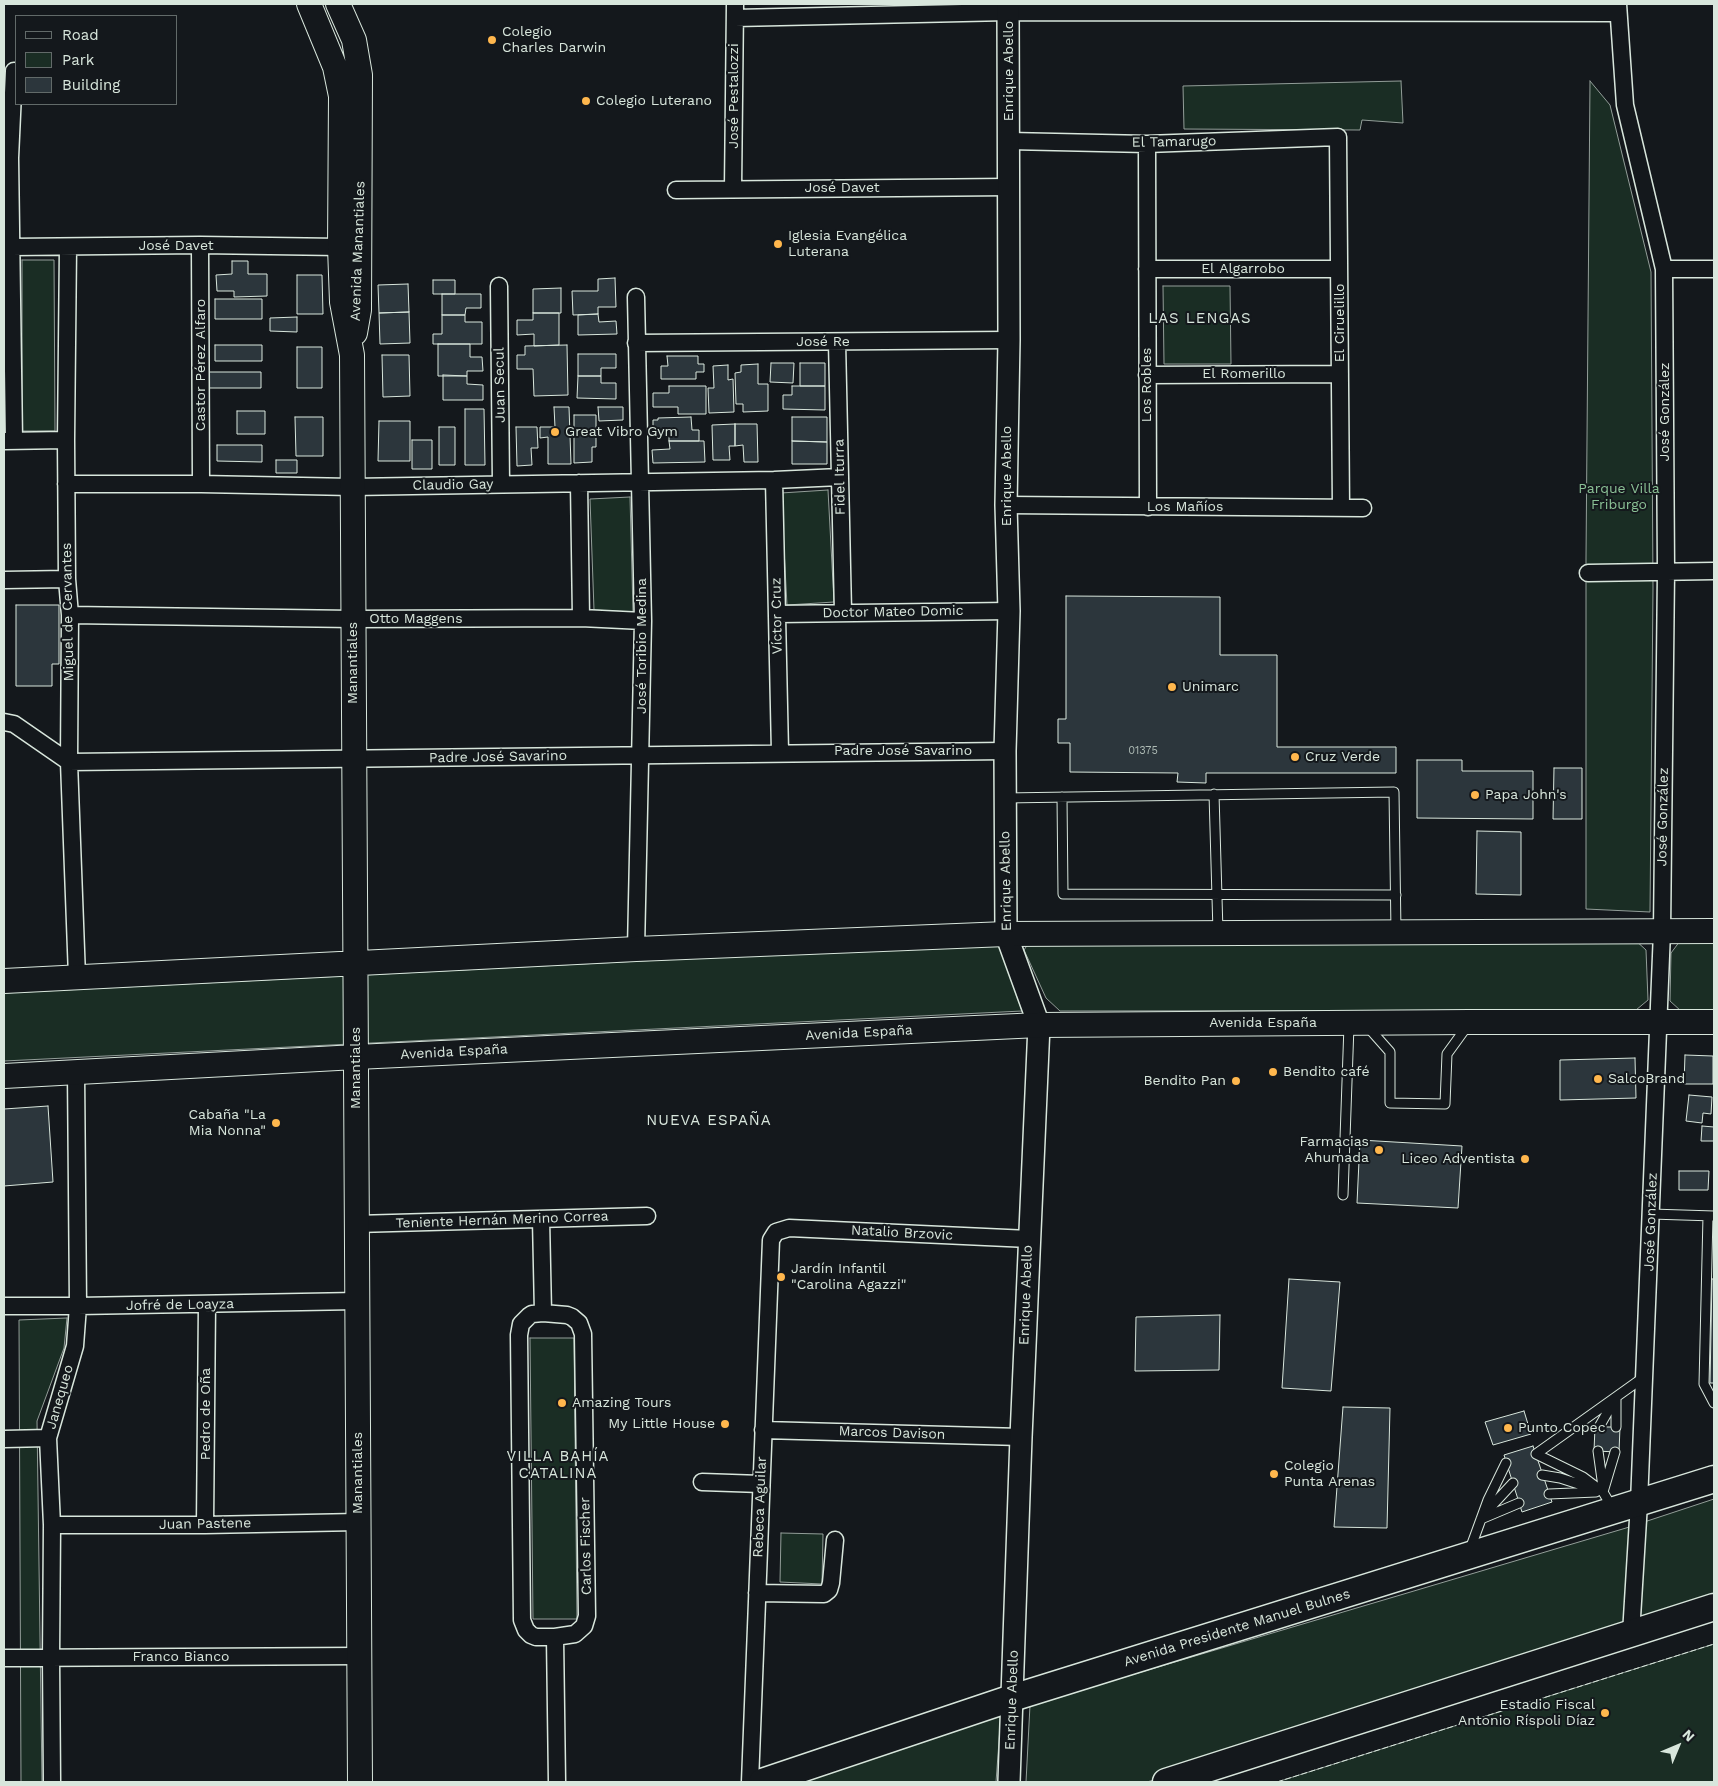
<!DOCTYPE html>
<html>
<head>
<meta charset="utf-8">
<style>
	body { margin:0 }
	#map { position:relative; width:1718px; height:1786px; overflow:hidden; background:#14181c; font-family:"Work Sans",sans-serif }
	canvas { display:block }
	.frame { position:absolute; inset:0; border:5px solid #d8e6dc; pointer-events:none }
	.legend { position:absolute; left:15px; top:15px; width:162px; height:90px; box-sizing:border-box; background:#14181c; border:1px solid #626a69; margin:0; padding:6px 9px; list-style:none; font-size:15px; color:#d8e6dc }
	.legend li { display:flex; align-items:center; gap:10px; height:25px }
	.legend b { width:25px; border:1px solid #626a69 }
	.north { position:absolute; left:1653px; top:1721px; width:50px; height:50px; -webkit-text-stroke:4px #14181c; paint-order:stroke; rotate:45deg; font-size:14px; font-weight:700; line-height:20px; text-align:center; color:#d8e6dc }
	.north::after { content:''; display:block; margin:auto; width:18px; height:22px; background:#d8e6dc; clip-path:polygon(50% 0,100% 100%,50% 72%,0 100%) }
</style>
</head>
<body>
<div id="map">
<canvas width="1718" height="1786"></canvas>
<div class="frame"></div>
<ul class="legend">
<li><b style="height:6px;background:#14181c"></b>Road</li>
<li><b style="height:14px;background:#1a2d24"></b>Park</li>
<li><b style="height:14px;background:#2c363c"></b>Building</li>
</ul>
<div class="north">N</div>
</div>
<script>
const context = document.querySelector('canvas').getContext('2d');
context.lineJoin = 'round';
function fillPath(path, color) { context.fillStyle = color; context.fill(path, 'evenodd'); }
const shape = rows => new Path2D(rows.map(r => 'M' + r).join(''));
function stroke(path, color, width, dash) { context.strokeStyle = color; context.lineWidth = width; context.lineCap = dash ? 'butt' : 'round'; context.setLineDash(dash || []); context.stroke(path); }
function label(font, color, halo, rows, align = 'center') {
  context.font = font + ' "Work Sans",sans-serif'; context.lineWidth = 4; context.setLineDash([]); context.textBaseline = 'middle'; context.strokeStyle = halo; context.fillStyle = color; for (const [text, x, y, turn = 0] of rows) {
    context.save(); context.translate(x, y); context.rotate((+turn || 0) * Math.PI / 180); context.textAlign = isNaN(turn) ? turn : align; if (halo) context.strokeText(text, 0, 0); context.fillText(text, 0, 0); context.restore();
  }
}
const green = shape([
	[1401,81,1403,123,1362,120,1360,130,1184,129,1183,86,1401,81],
	[1590,81,1610,105,1651,272,1653,587,1650,912,1586,909,1586,558,1590,81],
	[22,260,54,260,55,431,22,431,22,260],
	[1163,286,1230,286,1231,364,1164,364,1163,286],
	[828,490,834,602,787,605,781,493,828,490],
	[630,497,633,612,594,610,590,499,630,497],
	[1634,939,1646,950,1648,1000,1636,1010,1060,1011,1046,998,1024,950,1030,941,1634,939],
	[1680,941,1714,941,1714,1010,1681,1011,1670,1001,1671,953,1680,941],
	[999,943,1022,1011,4,1061,4,993,999,943],
	[67,1318,64,1348,37,1421,42,1782,21,1782,19,1320,67,1318],
	[530,1338,574,1338,577,1619,533,1619,530,1338],
	[1714,1499,1714,1607,1659,1625,1147,1782,1026,1782,1030,1705,1626,1528,1714,1499],
	[781,1533,823,1534,822,1584,780,1582,781,1533],
	[1714,1644,1714,1782,1277,1782,1714,1644],
	[1001,1714,996,1782,792,1782,1001,1714]
]);
const building = shape([
	[232,261,248,261,248,274,267,274,267,296,234,297,234,291,217,291,216,275,232,274,232,261],
	[297,275,322,275,323,314,297,314,297,275],
	[615,278,616,307,598,307,598,314,573,315,572,291,598,291,598,279,615,278],
	[433,280,455,280,455,294,433,294,433,280],
	[408,284,409,312,379,313,378,285,408,284],
	[561,288,561,313,533,313,533,289,561,288],
	[442,294,481,294,481,308,466,308,465,315,442,315,442,294],
	[215,299,262,299,262,319,215,319,215,299],
	[409,312,410,343,380,344,379,313,409,312],
	[533,313,559,313,559,345,534,346,534,334,517,335,517,320,533,320,533,313],
	[598,314,599,322,616,321,617,334,578,335,578,315,598,314],
	[442,315,465,315,465,322,482,322,482,344,433,344,433,334,442,334,442,315],
	[297,317,297,332,270,331,270,318,297,317],
	[438,344,470,344,470,357,482,357,483,371,467,371,467,376,438,376,438,344],
	[215,345,262,345,262,361,215,361,215,345],
	[567,345,568,395,534,396,533,369,517,369,517,355,525,355,525,346,567,345],
	[297,347,322,347,322,388,297,388,297,347],
	[578,354,616,354,616,368,601,368,601,376,578,376,578,354],
	[382,355,409,355,410,396,383,397,382,355],
	[667,356,698,356,698,364,704,364,704,372,696,372,696,379,661,379,661,366,668,366,667,356],
	[771,363,794,363,793,383,770,382,771,363],
	[800,363,825,363,825,386,800,386,800,363],
	[758,364,758,384,768,384,768,411,743,412,743,404,736,404,735,373,741,372,741,365,758,364],
	[728,365,728,380,733,379,734,412,709,413,708,388,714,388,713,366,728,365],
	[209,372,261,372,261,388,209,388,209,372],
	[443,375,467,376,467,384,483,385,483,400,443,400,443,375],
	[578,376,601,376,601,383,616,383,616,399,577,398,578,376],
	[669,386,706,386,706,414,678,414,678,407,653,407,653,393,669,393,669,386],
	[792,386,825,386,825,410,783,409,783,395,792,395,792,386],
	[554,407,569,407,571,464,548,464,548,437,540,438,540,427,555,427,554,407],
	[598,407,623,407,623,420,599,421,598,407],
	[465,409,484,409,485,465,465,465,465,409],
	[237,411,265,411,265,434,237,434,237,411],
	[574,415,596,415,596,447,592,447,592,462,574,463,574,415],
	[295,417,323,417,323,456,296,456,295,417],
	[691,417,692,430,699,430,699,441,669,441,669,434,653,435,653,420,658,420,658,418,691,417],
	[792,417,827,417,827,442,792,441,792,417],
	[379,421,410,421,410,461,378,461,379,421],
	[735,424,735,446,729,446,730,460,713,460,712,425,735,424],
	[735,424,757,424,758,462,744,462,743,445,735,446,735,424],
	[439,427,455,427,455,465,439,465,439,427],
	[516,427,537,427,538,448,531,448,532,465,517,466,516,427],
	[412,440,432,440,432,469,412,469,412,440],
	[669,441,704,441,705,462,653,463,652,450,670,449,669,441],
	[792,441,827,442,827,464,792,464,792,441],
	[217,445,262,445,262,462,217,461,217,445],
	[276,460,297,460,297,473,276,473,276,460],
	[1066,596,1220,597,1220,655,1277,655,1277,747,1396,747,1396,773,1206,773,1206,783,1177,782,1178,773,1070,772,1070,743,1058,743,1058,719,1066,719,1066,596],
	[16,605,59,605,59,664,52,664,52,686,16,686,16,605],
	[1417,760,1462,760,1462,771,1533,771,1533,819,1417,818,1417,760],
	[1554,768,1582,768,1582,819,1553,819,1554,768],
	[1477,831,1521,832,1521,895,1476,894,1477,831],
	[1685,1055,1713,1056,1713,1084,1684,1084,1685,1055],
	[1635,1058,1636,1098,1560,1100,1560,1060,1635,1058],
	[1689,1095,1712,1097,1711,1114,1703,1113,1702,1123,1686,1121,1689,1095],
	[48,1106,53,1182,4,1186,4,1109,48,1106],
	[1702,1126,1714,1127,1714,1141,1701,1141,1702,1126],
	[1360,1140,1462,1146,1458,1208,1357,1203,1360,1140],
	[1679,1171,1709,1171,1708,1190,1679,1190,1679,1171],
	[1289,1279,1340,1282,1331,1391,1282,1388,1289,1279],
	[1712,1279,1714,1279,1714,1383,1710,1383,1712,1279],
	[1220,1315,1219,1370,1135,1371,1136,1317,1220,1315],
	[1343,1407,1390,1408,1387,1528,1334,1527,1343,1407],
	[1524,1411,1531,1434,1493,1445,1485,1422,1524,1411],
	[1595,1427,1620,1427,1619,1452,1594,1451,1595,1427],
	[1533,1446,1552,1502,1522,1512,1504,1455,1533,1446]
]);
const service = shape([
	[1214,794,1218,932],
	[1062,797,1063,894,1396,895],
	[1005,798,1394,792,1396,932],
	[1367,1026,1390,1052,1390,1103,1445,1104,1447,1054,1468,1025],
	[1343,1195,1349,1025],
	[1651,1214,1714,1216],
	[1708,1216,1704,1384,1714,1403],
	[1599,1427,1615,1399],
	[1616,1427,1616,1397],
	[1598,1451,1603,1487],
	[1536,1454,1644,1377],
	[1536,1454,1583,1477,1603,1492,1613,1509],
	[1542,1475,1560,1478,1594,1489],
	[1603,1492,1615,1452],
	[1549,1494,1596,1492],
	[1487,1511,1513,1483],
	[1481,1519,1519,1503],
	[1469,1552,1488,1500,1506,1463]
]);
const minor = shape([
	[1618,4,1625,105,1664,269,1666,571,1662,931,1639,1503,1631,1634],
	[735,18,1008,12,1618,13],
	[1009,141,1147,144,1338,137,1341,508],
	[1147,144,1148,507],
	[733,189,735,4],
	[676,190,1009,187],
	[200,245,201,484],
	[12,247,200,245,340,247],
	[68,247,66,440,67,579,70,615,69,762,77,977],
	[1147,269,1339,269],
	[1664,269,1714,269],
	[499,286,501,484],
	[636,297,643,621,636,949],
	[837,342,843,612],
	[636,343,1009,340],
	[1147,375,1340,374],
	[4,441,66,440],
	[14,441,10,158,14,71],
	[774,480,780,752],
	[579,483,581,618],
	[66,484,201,484,352,487,774,480,840,477],
	[1006,505,1363,508],
	[1588,573,1714,571],
	[4,580,67,579],
	[778,614,1009,611],
	[70,615,353,619,581,618,643,621],
	[4,722,14,724,69,762,1005,751],
	[541,1219,543,1313],
	[356,1224,647,1216],
	[4,1306,78,1306,357,1301],
	[543,1313,567,1315,572,1317,579,1323,583,1334,587,1616,584,1626,575,1634,555,1637,536,1637,531,1635,526,1630,522,1620,519,1335,521,1324,529,1316,532,1314,543,1313],
	[763,1430,1021,1437],
	[4,1439,48,1438],
	[702,1482,761,1484],
	[52,1525,205,1525,358,1522],
	[205,1525,207,1304],
	[757,1593,824,1594,829,1590,831,1583,835,1540],
	[555,1637,557,1782],
	[4,1658,359,1656],
	[52,1782,51,1658,52,1525,48,1438,75,1346,78,1306,76,1072],
	[750,1782,771,1240,776,1232,789,1228,1029,1239]
]);
const tertiary = shape([
	[1008,4,1009,340,1006,505,1009,611,1005,751,1006,934,1039,1025,1021,1437,1009,1782]
]);
const secondary = shape([
	[309,4,335,67,341,96,340,247,342,302,352,355,360,1782],
	[338,4,354,40,360,75,359,310,355,333],
	[4,981,636,949,1006,934,1714,931],
	[4,1076,356,1057,1039,1025,1470,1022,1714,1022]
]);
const primary = shape([
	[762,1782,1012,1698,1714,1479],
	[1166,1782,1714,1607]
]);
const fence = shape([
	[1277,1782,1714,1644]
]);
const markers = [
	[492,40,5,"#ffb74d"],
	[586,101,5,"#ffb74d"],
	[778,244,5,"#ffb74d"],
	[555,432,5,"#ffb74d"],
	[1172,687,5,"#ffb74d"],
	[1295,757,5,"#ffb74d"],
	[1475,795,5,"#ffb74d"],
	[1273,1072,5,"#ffb74d"],
	[1598,1079,5,"#ffb74d"],
	[1236,1081,5,"#ffb74d"],
	[276,1123,5,"#ffb74d"],
	[1379,1150,5,"#ffb74d"],
	[1525,1159,5,"#ffb74d"],
	[781,1277,5,"#ffb74d"],
	[562,1403,5,"#ffb74d"],
	[725,1424,5,"#ffb74d"],
	[1508,1428,5,"#ffb74d"],
	[1274,1474,5,"#ffb74d"],
	[1605,1713,5,"#ffb74d"]
];
const numberNames = [
	["01375",1143,751]
];
const poiNames = [
	["Colegio",502,32],
	["Charles Darwin",502,48],
	["Colegio Luterano",596,101],
	["Iglesia Evangélica",788,236],
	["Luterana",788,252],
	["Great Vibro Gym",565,432],
	["Unimarc",1182,687],
	["Cruz Verde",1305,757],
	["Papa John's",1485,795],
	["Bendito café",1283,1072],
	["SalcoBrand",1608,1079],
	["Bendito Pan",1226,1081,"right"],
	["Cabaña \"La",266,1115,"right"],
	["Mia Nonna\"",266,1131,"right"],
	["Farmacias",1369,1142,"right"],
	["Ahumada",1369,1158,"right"],
	["Liceo Adventista",1515,1159,"right"],
	["Jardín Infantil",791,1269],
	["\"Carolina Agazzi\"",791,1285],
	["Amazing Tours",572,1403],
	["My Little House",715,1424,"right"],
	["Punto Copec",1518,1428],
	["Colegio",1284,1466],
	["Punta Arenas",1284,1482],
	["Estadio Fiscal",1595,1705,"right"],
	["Antonio Ríspoli Díaz",1595,1721,"right"]
];
const streetNames = [
	["Enrique Abello",1009,71,-90],
	["José Pestalozzi",734,96,-90],
	["El Tamarugo",1174,142,-1],
	["José Davet",842,188],
	["José Davet",176,246],
	["Avenida Manantiales",358,251,-88],
	["El Algarrobo",1243,269],
	["El Ciruelillo",1340,323,-90],
	["José Re",823,342],
	["Castor Pérez Alfaro",201,365,-90],
	["El Romerillo",1244,374],
	["Juan Secul",500,385,-91],
	["Los Robles",1147,385,-90],
	["José González",1665,412,-90],
	["Enrique Abello",1007,476,-90],
	["Fidel Iturra",840,477,-91],
	["Claudio Gay",453,485,-1],
	["Los Mañíos",1185,507],
	["Miguel de Cervantes",68,612,-91],
	["Doctor Mateo Domic",893,612,-1],
	["Víctor Cruz",777,616,-91],
	["Otto Maggens",416,619],
	["José Toribio Medina",642,646,-90],
	["Manantiales",353,663,-90],
	["Padre José Savarino",903,751],
	["Padre José Savarino",498,757,-1],
	["José González",1663,817,-89],
	["Enrique Abello",1006,881,-91],
	["Avenida España",1263,1023],
	["Avenida España",859,1033,-3],
	["Avenida España",454,1052,-3],
	["Manantiales",356,1068,-90],
	["Teniente Hernán Merino Correa",502,1220,-2],
	["José González",1651,1222,-88],
	["Natalio Brzovic",902,1233,3],
	["Enrique Abello",1026,1295,-88],
	["Jofré de Loayza",180,1305,-1],
	["Janequeo",60,1397,-74],
	["Pedro de Oña",206,1414,-90],
	["Marcos Davison",892,1433,2],
	["Manantiales",358,1473,-90],
	["Rebeca Aguilar",760,1507,-88],
	["Juan Pastene",205,1524,-1],
	["Carlos Fischer",586,1546,-91],
	["Avenida Presidente Manuel Bulnes",1237,1628,-17],
	["Franco Bianco",181,1657],
	["Enrique Abello",1012,1700,-88]
];
const parkNames = [
	["Parque Villa",1619,489],
	["Friburgo",1619,505]
];
const neighbourhoodNames = [
	["LAS LENGAS",1200,319],
	["NUEVA ESPAÑA",709,1121],
	["VILLA BAHÍA",558,1457],
	["CATALINA",558,1474]
];
fillPath(green, '#1a2d24');
stroke(green, '#939e99', 1);
fillPath(building, '#2c363c');
stroke(building, '#d8e6dc', 1);
stroke(service, '#d8e6dc', 11);
stroke(minor, '#d8e6dc', 19);
stroke(tertiary, '#d8e6dc', 24);
stroke(secondary, '#d8e6dc', 26);
stroke(primary, '#d8e6dc', 29);
stroke(service, '#14181c', 9);
stroke(minor, '#14181c', 16);
stroke(tertiary, '#14181c', 21);
stroke(secondary, '#14181c', 24);
stroke(primary, '#14181c', 26);
stroke(fence, '#d8e6dc', 1, [6, 2.5]);
for (const [x, y, r, color] of markers) { const dot = new Path2D(); dot.arc(x, y, r, 0, 2 * Math.PI); context.fillStyle = color; context.fill(dot); stroke(dot, '#14181c', 2); }
label('11px', '#adbab4', null, numberNames);
label('14px', '#d8e6dc', '#14181c', poiNames, 'left');
label('14px', '#d8e6dc', '#14181c', streetNames);
label('14px', '#8ac095', '#14181c', parkNames);
context.letterSpacing = '1px';
label('15px', '#d8e6dc', '#14181c', neighbourhoodNames);
context.letterSpacing = '0px';
</script>
</body>
</html>
